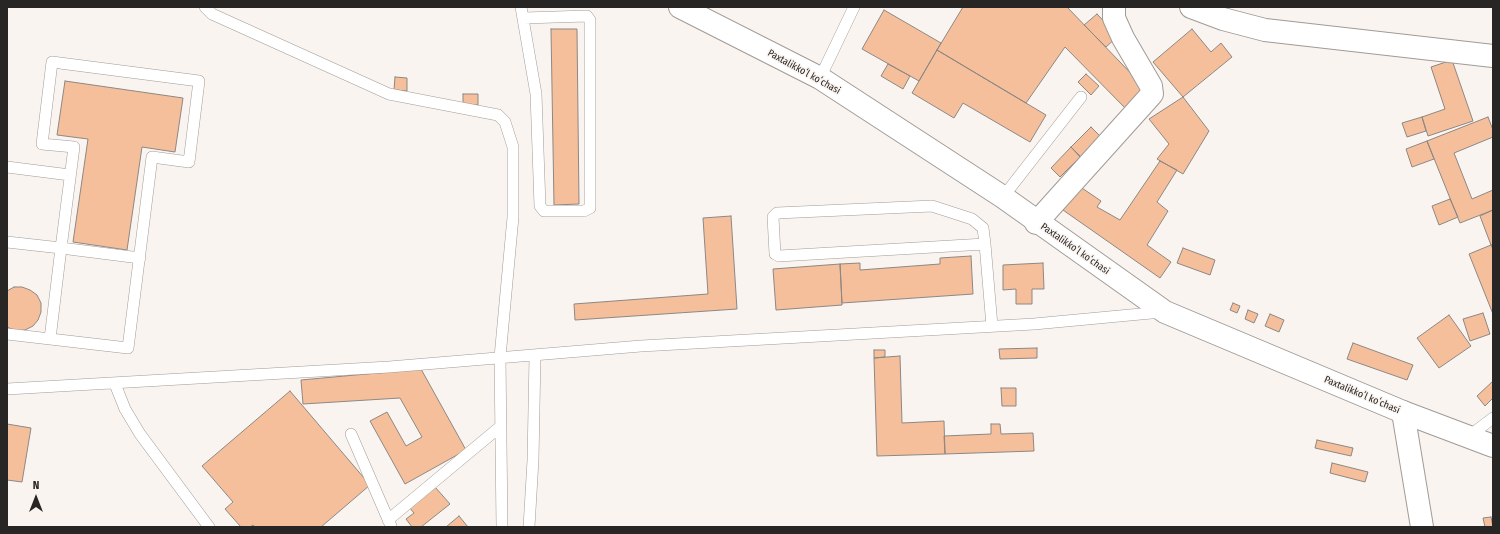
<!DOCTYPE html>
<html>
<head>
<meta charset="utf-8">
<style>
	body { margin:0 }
	#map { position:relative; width:1500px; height:534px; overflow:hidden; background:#faf4f0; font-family:"Fira Sans Condensed",sans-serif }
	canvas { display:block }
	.frame { position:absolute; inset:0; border:8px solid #282624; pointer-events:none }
	.north { position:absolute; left:16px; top:478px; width:40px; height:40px; -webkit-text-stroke:3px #faf4f0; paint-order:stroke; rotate:0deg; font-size:11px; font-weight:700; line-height:16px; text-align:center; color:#282624 }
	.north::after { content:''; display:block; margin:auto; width:14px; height:18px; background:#282624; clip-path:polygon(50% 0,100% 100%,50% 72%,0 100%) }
</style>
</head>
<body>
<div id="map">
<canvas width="1500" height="534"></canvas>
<div class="frame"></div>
<div class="north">N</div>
</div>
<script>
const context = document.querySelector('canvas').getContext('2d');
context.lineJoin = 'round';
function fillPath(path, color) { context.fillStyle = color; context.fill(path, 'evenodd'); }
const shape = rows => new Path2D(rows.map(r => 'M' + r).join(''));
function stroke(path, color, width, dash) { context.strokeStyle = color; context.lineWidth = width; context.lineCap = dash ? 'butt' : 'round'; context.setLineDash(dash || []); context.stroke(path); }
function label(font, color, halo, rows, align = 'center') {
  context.font = font + ' "Fira Sans Condensed",sans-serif'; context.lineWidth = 3; context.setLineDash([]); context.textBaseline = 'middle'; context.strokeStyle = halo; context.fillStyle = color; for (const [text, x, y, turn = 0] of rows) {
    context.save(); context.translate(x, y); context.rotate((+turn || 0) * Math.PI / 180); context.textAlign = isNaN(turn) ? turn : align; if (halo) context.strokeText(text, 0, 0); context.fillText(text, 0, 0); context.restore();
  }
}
const building = shape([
	[963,7,1067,7,1146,89,1128,111,1065,47,1026,103,937,50,963,7],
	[884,10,941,43,919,81,862,49,884,10],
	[1097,14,1118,36,1106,47,1084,25,1097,14],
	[551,29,577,29,579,204,554,205,551,29],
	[1192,29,1211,52,1221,43,1232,57,1183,97,1153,62,1192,29],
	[937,50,1046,115,1030,142,963,103,954,118,912,93,937,50],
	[1452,60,1473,121,1428,136,1422,117,1445,109,1431,67,1452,60],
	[888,64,910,76,903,89,881,76,888,64],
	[1086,74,1099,86,1091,95,1078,82,1086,74],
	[395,77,407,78,407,91,394,90,395,77],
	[65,81,183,98,175,152,142,147,127,250,73,242,88,139,57,135,65,81],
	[463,94,478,94,478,105,463,105,463,94],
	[1183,97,1209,131,1183,174,1157,159,1169,144,1149,119,1183,97],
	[1422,117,1426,131,1407,137,1402,123,1422,117],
	[1488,117,1493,130,1493,137,1454,153,1472,199,1493,190,1493,210,1460,223,1427,141,1488,117],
	[1091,127,1101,137,1081,157,1071,147,1091,127],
	[1427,141,1434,159,1412,167,1406,149,1427,141],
	[1071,147,1080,157,1060,177,1051,168,1071,147],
	[1160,161,1177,170,1157,202,1168,211,1147,245,1171,262,1160,278,1063,210,1079,186,1101,201,1097,207,1120,220,1160,161],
	[1450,199,1458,217,1439,225,1432,206,1450,199],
	[1493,210,1493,244,1491,245,1480,216,1493,210],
	[731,216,737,309,575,320,574,304,708,294,703,218,731,216],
	[1491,245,1493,249,1493,314,1469,254,1491,245],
	[1183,248,1215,260,1210,275,1177,263,1183,248],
	[971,256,973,294,842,303,840,264,860,263,860,270,940,264,940,258,971,256],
	[1043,263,1044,289,1032,289,1032,304,1016,304,1016,289,1003,290,1003,265,1043,263],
	[840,264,842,305,776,310,773,269,840,264],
	[14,287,22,287,30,290,37,295,41,303,41,312,38,320,33,326,25,330,16,331,7,327,7,291,14,287],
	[1233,303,1240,306,1237,313,1230,310,1233,303],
	[1248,310,1258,314,1254,323,1245,319,1248,310],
	[1483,313,1490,334,1470,341,1463,319,1483,313],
	[1270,314,1284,320,1279,332,1265,326,1270,314],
	[1449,315,1471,346,1439,368,1417,338,1449,315],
	[1353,343,1413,365,1407,380,1347,359,1353,343],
	[1037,348,1037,358,1000,359,999,349,1037,348],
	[874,350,885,350,885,357,874,358,874,350],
	[900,356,902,423,944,421,945,454,877,456,874,358,900,356],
	[421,369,466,450,405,484,370,421,387,412,406,446,422,437,400,398,303,404,301,380,421,369],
	[1493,381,1493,398,1485,406,1477,396,1493,381],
	[1001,388,1016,388,1016,406,1002,406,1001,388],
	[290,391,370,485,321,527,255,527,253,525,250,527,241,527,225,509,233,502,202,466,290,391],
	[7,424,31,428,22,482,7,480,7,424],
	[991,424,1000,424,1001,434,1033,433,1034,451,945,454,944,436,991,434,991,424],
	[1317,440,1353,448,1351,456,1315,448,1317,440],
	[1332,463,1368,472,1365,482,1330,473,1332,463],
	[435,487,450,504,421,527,412,527,406,519,414,513,409,507,435,487],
	[459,516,468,527,446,527,459,516],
	[1491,517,1493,527,1485,527,1483,518,1491,517]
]);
const lane = shape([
	[205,7,212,14,389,94,498,115,505,122,513,147,513,217,500,357,502,527],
	[521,7,536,94,540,206,544,211,584,211,590,208,590,20,587,16,524,18],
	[820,78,854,7],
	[7,167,70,175],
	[1003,197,1081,97],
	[7,242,61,248,50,339],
	[985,244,779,256,775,254,773,217,777,213,932,206,972,219,983,228,985,244,992,326],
	[7,334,128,348,152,157,189,162,199,81,52,62,42,144,74,147,61,248,140,258],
	[115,384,125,409,140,434,209,527],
	[7,389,389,367,641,346,1034,324,1162,312],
	[351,434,391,526],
	[1468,437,1493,418],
	[388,520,501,426],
	[529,527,533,460,535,356]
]);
const street = shape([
	[1191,7,1223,19,1265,30,1493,56],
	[1036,223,1152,94,1151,86,1123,38,1114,18,1114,7],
	[1403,412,1422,527]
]);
const secondary = shape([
	[680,7,820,78,1003,197,1165,312,1403,412,1493,446]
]);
const streetNames = [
	["Paxtalikkoʻl koʻchasi",804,72,29],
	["Paxtalikkoʻl koʻchasi",1075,249,35],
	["Paxtalikkoʻl koʻchasi",1362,395,23]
];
fillPath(building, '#f5bf9b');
stroke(building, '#8d8783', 1);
stroke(lane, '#a19b97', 12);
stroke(street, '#a19b97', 24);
stroke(secondary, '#a19b97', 24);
stroke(lane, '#fff', 11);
stroke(street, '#fff', 22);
stroke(secondary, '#fff', 22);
label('10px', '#282624', '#faf4f0', streetNames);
</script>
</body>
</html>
